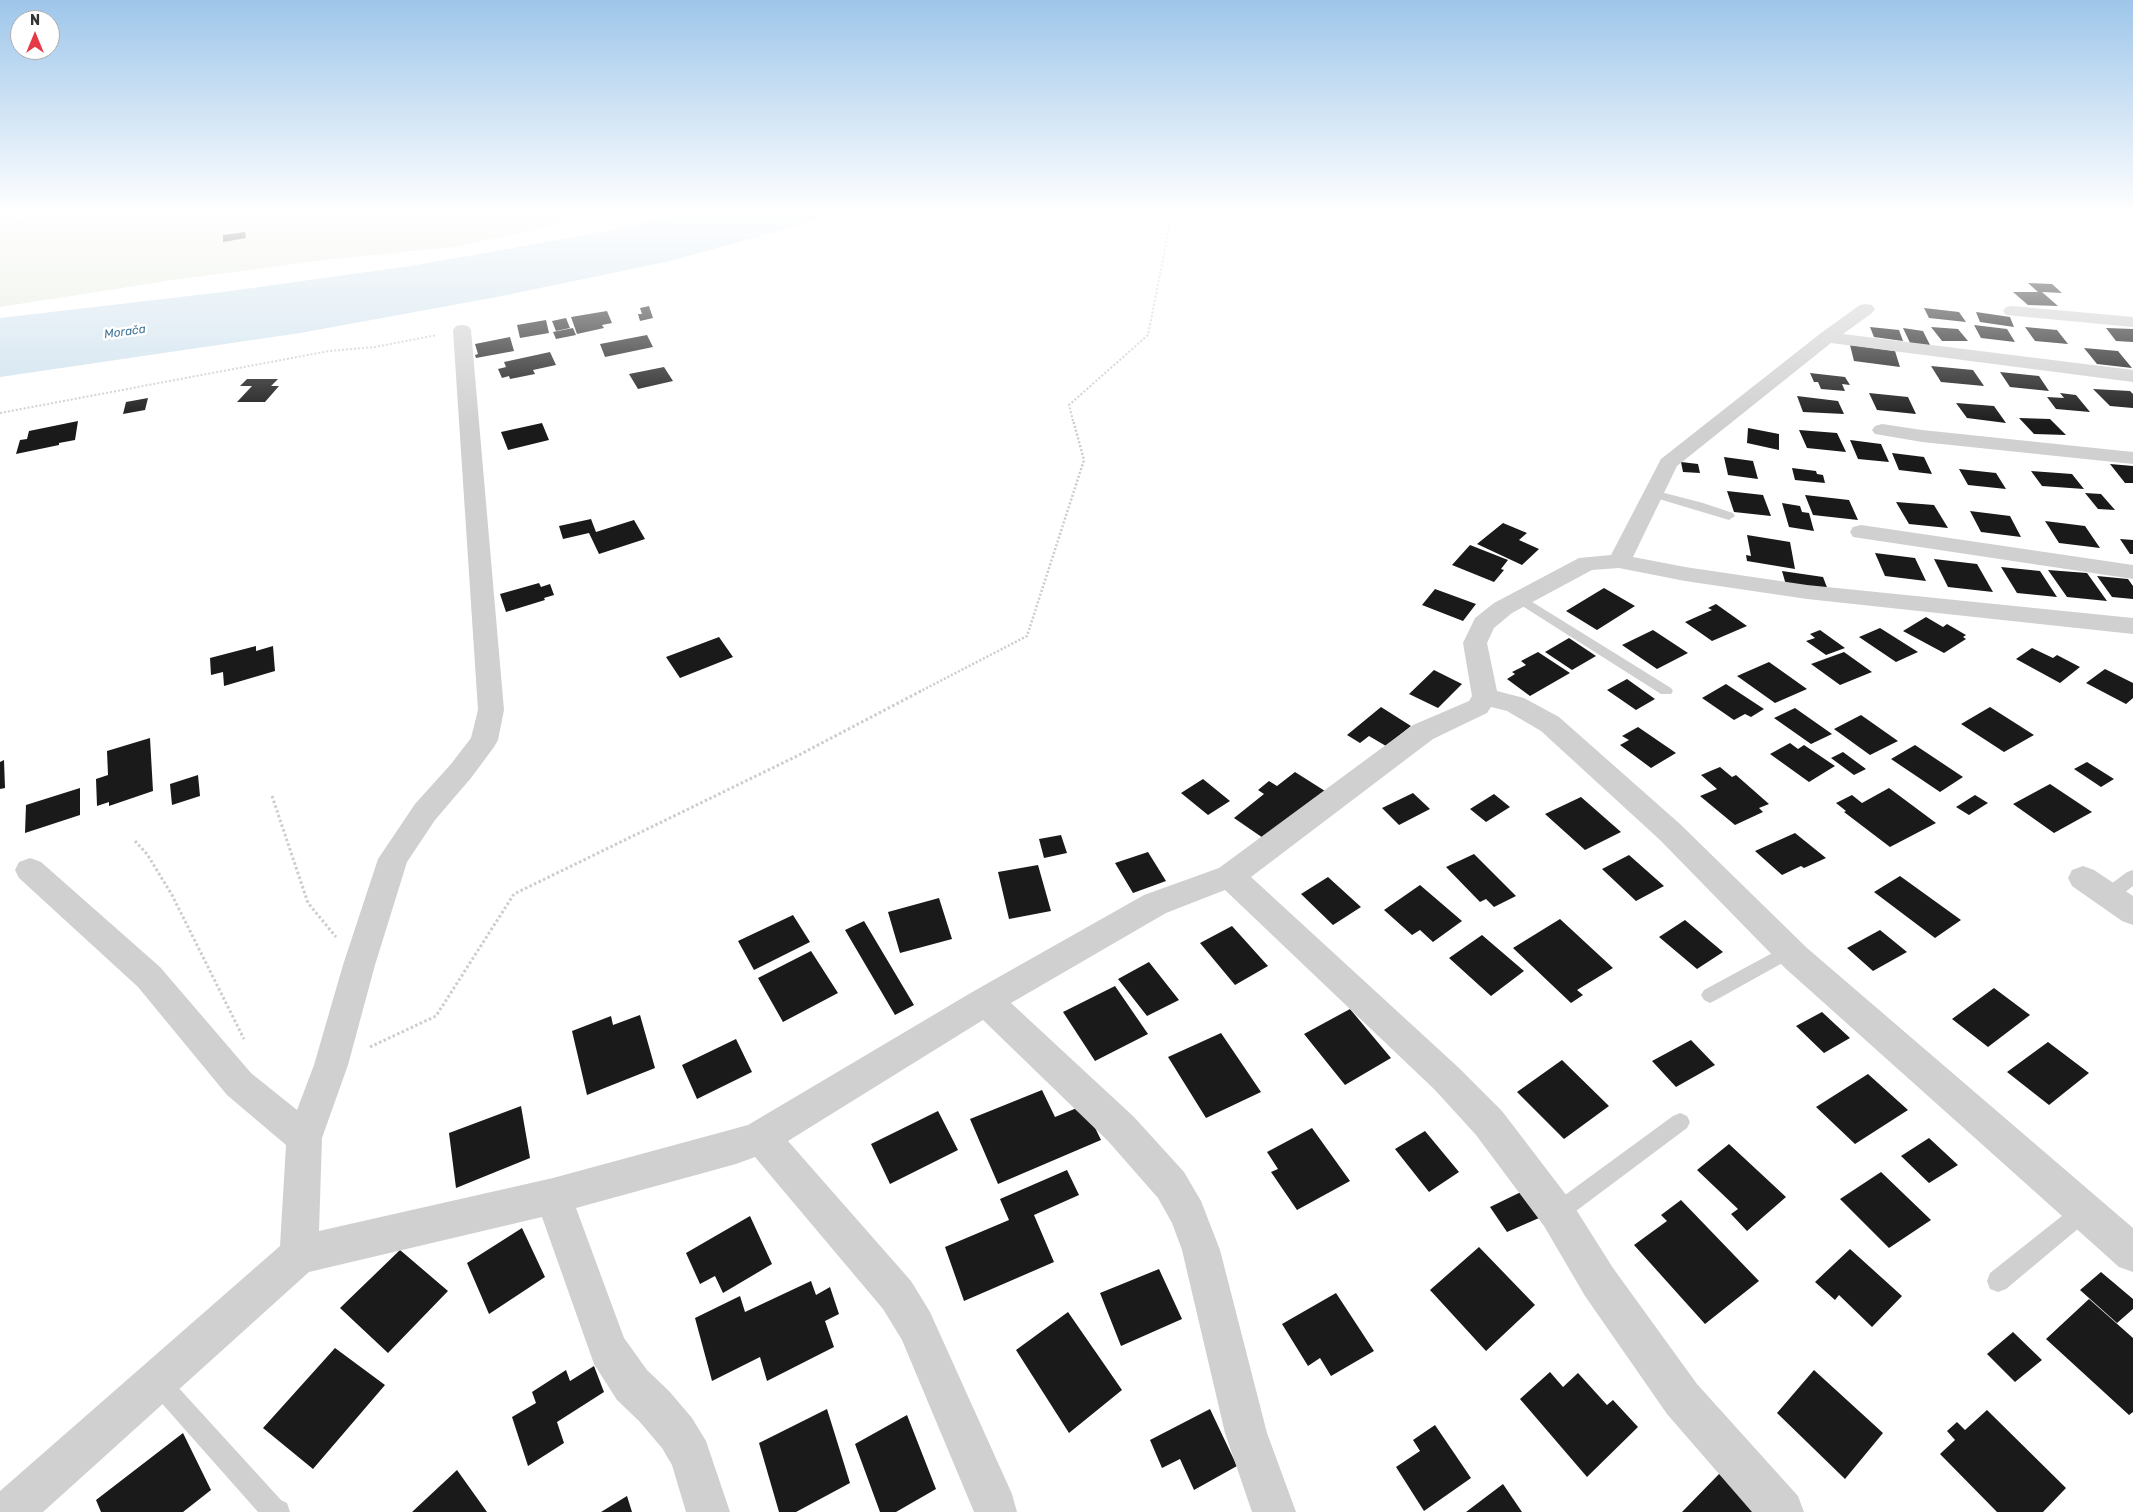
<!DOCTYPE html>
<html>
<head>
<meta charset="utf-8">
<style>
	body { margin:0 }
	#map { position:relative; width:2133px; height:1512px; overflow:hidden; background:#fff; font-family:Rubik,sans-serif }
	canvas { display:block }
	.north { position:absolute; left:10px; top:10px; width:50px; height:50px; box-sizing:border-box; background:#fff; border:1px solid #adadad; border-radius:50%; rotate:0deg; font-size:14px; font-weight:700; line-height:20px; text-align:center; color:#333 }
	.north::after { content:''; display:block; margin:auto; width:18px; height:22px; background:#e63946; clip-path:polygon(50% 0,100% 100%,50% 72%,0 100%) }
</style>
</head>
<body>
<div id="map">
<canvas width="2133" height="1512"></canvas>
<div class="north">N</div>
</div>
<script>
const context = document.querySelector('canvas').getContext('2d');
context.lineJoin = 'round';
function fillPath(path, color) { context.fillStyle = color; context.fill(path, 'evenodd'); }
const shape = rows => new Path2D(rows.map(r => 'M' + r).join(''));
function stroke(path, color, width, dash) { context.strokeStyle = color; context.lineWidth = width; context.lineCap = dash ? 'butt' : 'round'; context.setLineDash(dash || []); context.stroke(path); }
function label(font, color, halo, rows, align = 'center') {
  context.font = font + ' Rubik,sans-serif'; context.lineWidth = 5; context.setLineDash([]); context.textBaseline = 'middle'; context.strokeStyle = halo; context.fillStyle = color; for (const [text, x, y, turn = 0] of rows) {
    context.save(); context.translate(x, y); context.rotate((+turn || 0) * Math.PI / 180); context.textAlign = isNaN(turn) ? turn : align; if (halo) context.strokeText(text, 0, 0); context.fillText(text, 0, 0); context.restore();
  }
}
const green = shape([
	[0,213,554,213,569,222,455,247,332,259,173,280,0,307]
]);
const water = shape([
	[687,213,834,213,779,231,670,261,497,297,300,333,0,377,0,318,223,292,410,266,587,235]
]);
const building = shape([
	[245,232,246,238,223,242,223,235],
	[2028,283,2052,284,2062,293,2042,292,2058,306,2028,305,2013,292,2038,292],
	[649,306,653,318,640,321,638,314,642,314,640,308],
	[1924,308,1959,312,1966,322,1929,318],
	[607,311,612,323,602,325,604,328,577,334,571,317],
	[1976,312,2010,317,2014,327,1980,322],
	[566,318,570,328,556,331,552,321],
	[546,320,549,333,520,338,517,325],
	[1974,325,2007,329,2015,342,1981,338],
	[1870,327,1899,330,1903,341,1874,337],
	[1931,327,1958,329,1968,341,1942,341],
	[2025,327,2057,330,2068,344,2035,341],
	[573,328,576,335,556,339,553,332],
	[1903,328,1923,331,1931,347,1911,345],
	[2106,328,2133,329,2133,342,2116,341],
	[647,335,653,347,605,357,600,344],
	[510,337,514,351,476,358,475,355,478,354,475,344],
	[1850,345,1895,351,1900,367,1854,361],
	[2084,348,2118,351,2132,368,2097,364],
	[550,352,556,365,533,370,535,374,510,379,509,376,502,378,498,369,506,367,504,362],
	[1931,366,1973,370,1984,386,1941,382],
	[664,367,673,381,638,389,629,374],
	[2000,372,2039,376,2049,391,2010,387],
	[1810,373,1845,377,1850,385,1842,384,1845,391,1821,389,1818,382,1814,382],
	[247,379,278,379,271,386,279,386,265,402,237,402,252,386,240,386],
	[2093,389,2130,391,2133,394,2133,408,2110,406],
	[1869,393,1908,397,1916,414,1877,410],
	[2060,393,2076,395,2090,412,2056,409,2047,397,2064,398],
	[1797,396,1838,401,1844,414,1803,412],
	[148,398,145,410,123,414,126,402],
	[1956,403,1994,406,2006,423,1967,418],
	[2019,418,2050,419,2066,435,2034,434],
	[78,421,75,440,59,443,59,445,16,454,20,440,27,439,29,431],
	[542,423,549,440,508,450,501,432],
	[1748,428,1779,434,1779,450,1747,443],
	[1799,430,1837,433,1846,452,1807,448],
	[1850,440,1881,444,1889,462,1858,459],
	[1892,453,1924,457,1932,474,1899,470],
	[1724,457,1753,461,1758,479,1728,475],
	[1681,462,1698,464,1700,473,1683,472],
	[2110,464,2133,466,2133,483,2125,483],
	[1792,468,1816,471,1817,474,1823,475,1825,483,1795,480],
	[1959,469,1996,473,2006,489,1968,485],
	[2031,471,2072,474,2084,489,2042,486],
	[1727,491,1763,495,1771,516,1734,512],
	[2085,493,2101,494,2115,510,2098,509],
	[1805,495,1849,500,1858,520,1813,515],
	[1896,502,1934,505,1948,528,1909,524],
	[1782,503,1800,506,1802,512,1809,513,1814,531,1789,527],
	[1970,511,2010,516,2021,537,1981,532],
	[591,519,596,532,634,520,645,539,599,554,589,533,563,539,559,526],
	[2045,521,2085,526,2100,548,2059,543],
	[1503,523,1527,533,1519,540,1539,549,1522,565,1477,544],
	[1747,535,1790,542,1795,569,1747,561,1746,555,1751,556],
	[2120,539,2133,540,2133,554,2130,554],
	[1470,545,1508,560,1501,569,1504,570,1494,582,1452,565],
	[1875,553,1915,558,1926,581,1885,576],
	[1934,559,1977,564,1993,592,1948,587],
	[2001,567,2040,571,2057,597,2017,593],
	[2048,570,2087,573,2107,601,2067,597],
	[1782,571,1823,577,1828,590,1786,585],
	[2097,576,2128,579,2133,586,2133,599,2112,597],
	[539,583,541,587,550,584,554,595,544,598,545,600,506,612,500,594],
	[1604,588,1635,606,1597,630,1566,611],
	[1435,589,1476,604,1463,621,1422,605],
	[1716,604,1747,626,1712,641,1685,622,1712,610,1708,608],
	[1926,617,1943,627,1947,624,1966,635,1963,637,1966,639,1944,653,1903,631],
	[1880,628,1918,652,1896,662,1859,637],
	[1653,630,1688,653,1657,669,1622,645],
	[1820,630,1845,648,1826,655,1806,641,1815,638,1810,634],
	[719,637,733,657,680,678,666,657],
	[1569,638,1596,656,1572,670,1545,652],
	[256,646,256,651,273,646,275,671,224,686,223,672,211,675,210,658],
	[2032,648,2053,658,2057,655,2080,667,2060,683,2016,659],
	[1538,652,1570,673,1530,696,1507,679,1515,674,1512,672,1526,665,1521,661],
	[1844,652,1872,672,1840,685,1811,664],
	[1769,662,1807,689,1775,703,1737,676],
	[2105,669,2133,683,2133,698,2126,704,2086,683],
	[1434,670,1462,684,1438,708,1409,694],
	[1627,679,1655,699,1636,710,1607,690],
	[1726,684,1764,709,1751,717,1745,714,1734,720,1702,698],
	[1381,707,1411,726,1386,746,1369,736,1360,743,1347,735],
	[1990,707,2034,735,2004,752,1961,724],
	[1795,708,1832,734,1811,744,1774,718],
	[1861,715,1898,741,1870,755,1834,729],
	[1638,727,1676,753,1651,768,1620,745,1629,740,1622,736],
	[150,738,153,791,109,806,109,802,97,806,96,779,108,775,107,751],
	[1790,743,1798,749,1804,745,1835,766,1809,782,1770,754],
	[1915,745,1963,777,1940,792,1891,759],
	[1843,752,1866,769,1854,775,1831,758],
	[4,760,5,788,0,789,0,762],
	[2087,762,2114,779,2101,787,2074,769],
	[1720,767,1732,777,1736,775,1769,804,1759,808,1763,812,1735,825,1700,796,1717,789,1701,775],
	[1295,772,1325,791,1266,840,1234,818,1264,794,1258,790,1269,781,1277,786],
	[198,775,200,796,172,805,170,784],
	[1203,779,1230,801,1208,815,1181,793],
	[2050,784,2092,812,2054,833,2013,804],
	[80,788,80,815,25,833,26,805],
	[1889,788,1936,823,1890,847,1844,812,1846,811,1836,803,1852,795,1862,803],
	[1413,793,1430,809,1399,825,1382,808],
	[1494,794,1510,807,1486,822,1470,809],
	[1975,795,1988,803,1969,815,1956,807],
	[1581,797,1621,832,1585,850,1545,814],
	[1795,833,1826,858,1804,868,1801,866,1782,875,1755,851],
	[1061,835,1067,853,1044,858,1039,839],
	[1148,852,1166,881,1133,893,1115,863],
	[1474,854,1516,896,1494,907,1486,899,1480,902,1446,867],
	[1629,855,1664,886,1636,901,1602,869],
	[1038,865,1051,911,1009,919,998,872],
	[1900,876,1961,920,1935,938,1874,892],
	[1328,877,1361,907,1333,925,1301,894],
	[1420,885,1462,921,1433,942,1420,930,1412,935,1384,910],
	[939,898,952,939,900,953,888,912],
	[793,915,810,942,754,970,738,941],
	[1560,919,1613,968,1577,990,1583,995,1571,1003,1513,948],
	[1685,920,1723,952,1697,969,1659,937],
	[864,921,914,1005,895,1015,845,930],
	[1232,926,1268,966,1235,985,1200,943],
	[1880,930,1907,952,1873,971,1847,948],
	[1482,935,1524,971,1491,996,1449,958],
	[811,951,838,993,783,1022,758,978],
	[1149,962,1179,1000,1147,1016,1118,979],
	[1115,986,1148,1034,1095,1061,1063,1012],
	[1994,988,2030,1015,1988,1047,1952,1019],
	[1350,1009,1391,1058,1345,1085,1304,1034],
	[1822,1012,1850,1038,1824,1053,1796,1026],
	[640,1015,655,1068,587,1095,572,1031,611,1016,613,1025],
	[1221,1033,1261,1092,1206,1118,1168,1057],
	[736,1039,752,1072,697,1099,682,1065],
	[1691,1040,1715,1065,1676,1087,1652,1061],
	[2048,1042,2089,1073,2049,1105,2007,1072],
	[1562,1060,1609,1106,1564,1139,1517,1092],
	[1868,1074,1908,1110,1855,1144,1816,1107],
	[1042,1090,1055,1117,1084,1105,1101,1140,998,1184,970,1119],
	[521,1106,530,1158,456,1188,449,1133],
	[938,1111,958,1150,890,1184,871,1144],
	[1312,1128,1350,1181,1297,1210,1271,1172,1278,1169,1267,1152],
	[1425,1131,1459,1172,1429,1192,1395,1149],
	[1929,1138,1958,1165,1929,1183,1901,1156],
	[1729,1144,1786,1197,1747,1231,1731,1214,1738,1209,1697,1170],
	[1067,1170,1079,1195,1034,1215,1054,1262,964,1301,945,1247,1009,1220,1000,1199],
	[1881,1172,1931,1220,1889,1248,1840,1199],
	[1521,1192,1539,1218,1507,1232,1490,1207],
	[1681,1200,1759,1281,1705,1324,1634,1245,1667,1221,1661,1215],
	[750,1216,772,1264,723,1293,715,1276,700,1284,686,1253],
	[522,1228,545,1277,489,1314,467,1263],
	[1479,1247,1535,1305,1486,1351,1430,1290],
	[1850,1249,1902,1296,1872,1327,1839,1295,1835,1300,1815,1282],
	[400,1250,448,1291,388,1353,340,1308],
	[1159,1269,1182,1319,1121,1346,1100,1293],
	[2101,1272,2133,1299,2133,1309,2117,1323,2080,1290],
	[811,1281,816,1295,830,1287,839,1314,825,1321,834,1347,767,1381,760,1357,712,1381,695,1318,740,1296,745,1312],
	[1336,1293,1374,1351,1331,1376,1320,1358,1308,1366,1282,1324],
	[2089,1299,2133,1338,2133,1412,2129,1415,2046,1339],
	[1068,1312,1122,1390,1069,1433,1016,1350],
	[2013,1332,2042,1360,2015,1382,1987,1354],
	[335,1348,385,1385,313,1469,263,1428],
	[594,1366,604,1392,557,1422,564,1443,528,1466,512,1417,536,1403,532,1392,566,1370,570,1381],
	[1814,1370,1883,1433,1845,1479,1777,1413],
	[1550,1372,1563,1387,1578,1373,1607,1405,1613,1400,1638,1427,1587,1477,1520,1399],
	[827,1409,850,1483,796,1512,779,1512,759,1443],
	[1210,1409,1237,1466,1194,1490,1180,1459,1162,1468,1150,1440],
	[1987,1410,2066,1488,2043,1512,1997,1512,1940,1454,1955,1440,1947,1431,1957,1422,1965,1430],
	[907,1415,936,1489,896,1512,880,1512,855,1444],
	[1435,1425,1471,1478,1424,1511,1396,1467,1420,1451,1413,1440],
	[183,1433,211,1490,183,1512,101,1512,96,1500],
	[457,1470,487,1512,412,1512],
	[1721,1472,1758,1512,1682,1512],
	[1503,1484,1522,1512,1466,1512],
	[627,1496,632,1512,601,1512]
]);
const pathFar2 = shape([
	[0,227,72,213],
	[0,413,329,351,375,347,437,335],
	[1073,421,1069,405,1148,335,1172,213]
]);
const pathFar1 = shape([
	[919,692,1027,636,1084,460,1073,420]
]);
const path = shape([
	[272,796,308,903,336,937],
	[135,841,147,854,172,895,244,1039],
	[370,1047,436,1016,514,894,797,756,921,691]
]);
const lane = shape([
	[1653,490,1703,503,1733,513,1735,516,1729,520,1649,496,1647,494,1653,490],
	[1521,595,1671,688,1673,691,1671,694,1661,694,1516,602,1514,599,1521,595],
	[2133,870,2133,886,2115,900,2109,902,2103,900,2101,895,2103,890,2127,872,2133,870],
	[1789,944,1795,946,1798,951,1795,956,1716,1000,1710,1003,1704,1000,1701,995,1704,990,1789,944],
	[1680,1113,1687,1116,1690,1122,1687,1128,1564,1220,1557,1223,1550,1220,1547,1213,1550,1206,1673,1116,1680,1113],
	[2084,1201,2091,1204,2094,1211,2091,1218,2006,1289,1998,1292,1990,1289,1987,1281,1990,1273,2077,1204,2084,1201],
	[158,1371,166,1374,281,1500,287,1503,290,1512,258,1512,150,1390,147,1382,150,1374,158,1371]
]);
const street = shape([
	[1866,304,1872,305,1875,309,1872,313,1843,334,2133,370,2133,382,1831,343,1677,466,1633,557,1685,567,1807,585,2133,618,2133,634,1807,599,1685,581,1619,568,1592,570,1512,613,1494,628,1487,643,1497,691,1524,698,1559,717,1680,824,1807,948,2133,1228,2133,1272,2119,1267,1785,968,1660,840,1541,731,1507,711,1491,707,1487,713,1433,739,1251,877,1459,1068,1502,1111,1570,1200,1613,1268,1697,1384,1798,1496,1804,1512,1752,1512,1667,1414,1585,1296,1544,1226,1476,1135,1435,1090,1225,890,1166,913,1011,1003,1134,1117,1184,1172,1201,1201,1220,1250,1267,1433,1296,1512,1252,1512,1225,1433,1182,1250,1172,1223,1158,1198,1108,1141,983,1020,788,1141,911,1281,930,1312,1012,1494,1017,1512,974,1512,902,1340,883,1309,755,1157,736,1164,576,1208,624,1338,647,1370,669,1391,692,1418,706,1441,730,1512,686,1512,672,1465,662,1448,639,1421,617,1400,594,1364,542,1217,309,1272,43,1512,0,1512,0,1491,280,1246,286,1145,227,1095,138,987,19,878,15,870,19,862,30,858,41,862,160,967,251,1073,297,1110,314,1065,343,965,378,859,415,804,451,764,471,738,478,710,453,330,456,326,462,325,468,326,471,330,504,710,498,740,494,747,471,778,435,820,407,862,375,965,348,1065,322,1138,319,1231,553,1178,748,1125,974,991,1144,895,1219,868,1413,725,1469,701,1472,696,1463,643,1475,618,1494,603,1579,558,1611,555,1661,459,1821,333,1860,305,1866,304],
	[2012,306,2133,317,2133,327,2006,315,2003,311,2006,307,2012,306],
	[1882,424,1922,430,2133,452,2133,464,1922,442,1875,434,1872,430,1875,426,1882,424],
	[1861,525,2133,565,2133,579,1853,537,1850,532,1853,527,1861,525],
	[2083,866,2094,870,2133,896,2133,925,2122,921,2072,886,2068,878,2072,870,2083,866]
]);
const farWaternames = [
	["Morača",125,332,-8]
];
fillPath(green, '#e6ecdf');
fillPath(water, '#cfe2ee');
fillPath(building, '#1a1a1a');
stroke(pathFar2, '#cdcdcd', 2, [2, 2]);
stroke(pathFar1, '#cdcdcd', 2.5, [2, 2]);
stroke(path, '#cdcdcd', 3, [2.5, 2.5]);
fillPath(lane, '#d0d0d0');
fillPath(street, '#d0d0d0');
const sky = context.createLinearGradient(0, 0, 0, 425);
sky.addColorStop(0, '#9ec6ea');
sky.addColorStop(0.5, '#fff');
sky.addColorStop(1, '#ffffff00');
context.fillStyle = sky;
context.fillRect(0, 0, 2133, 425);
label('italic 12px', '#3f7597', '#fff', farWaternames);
</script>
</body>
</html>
